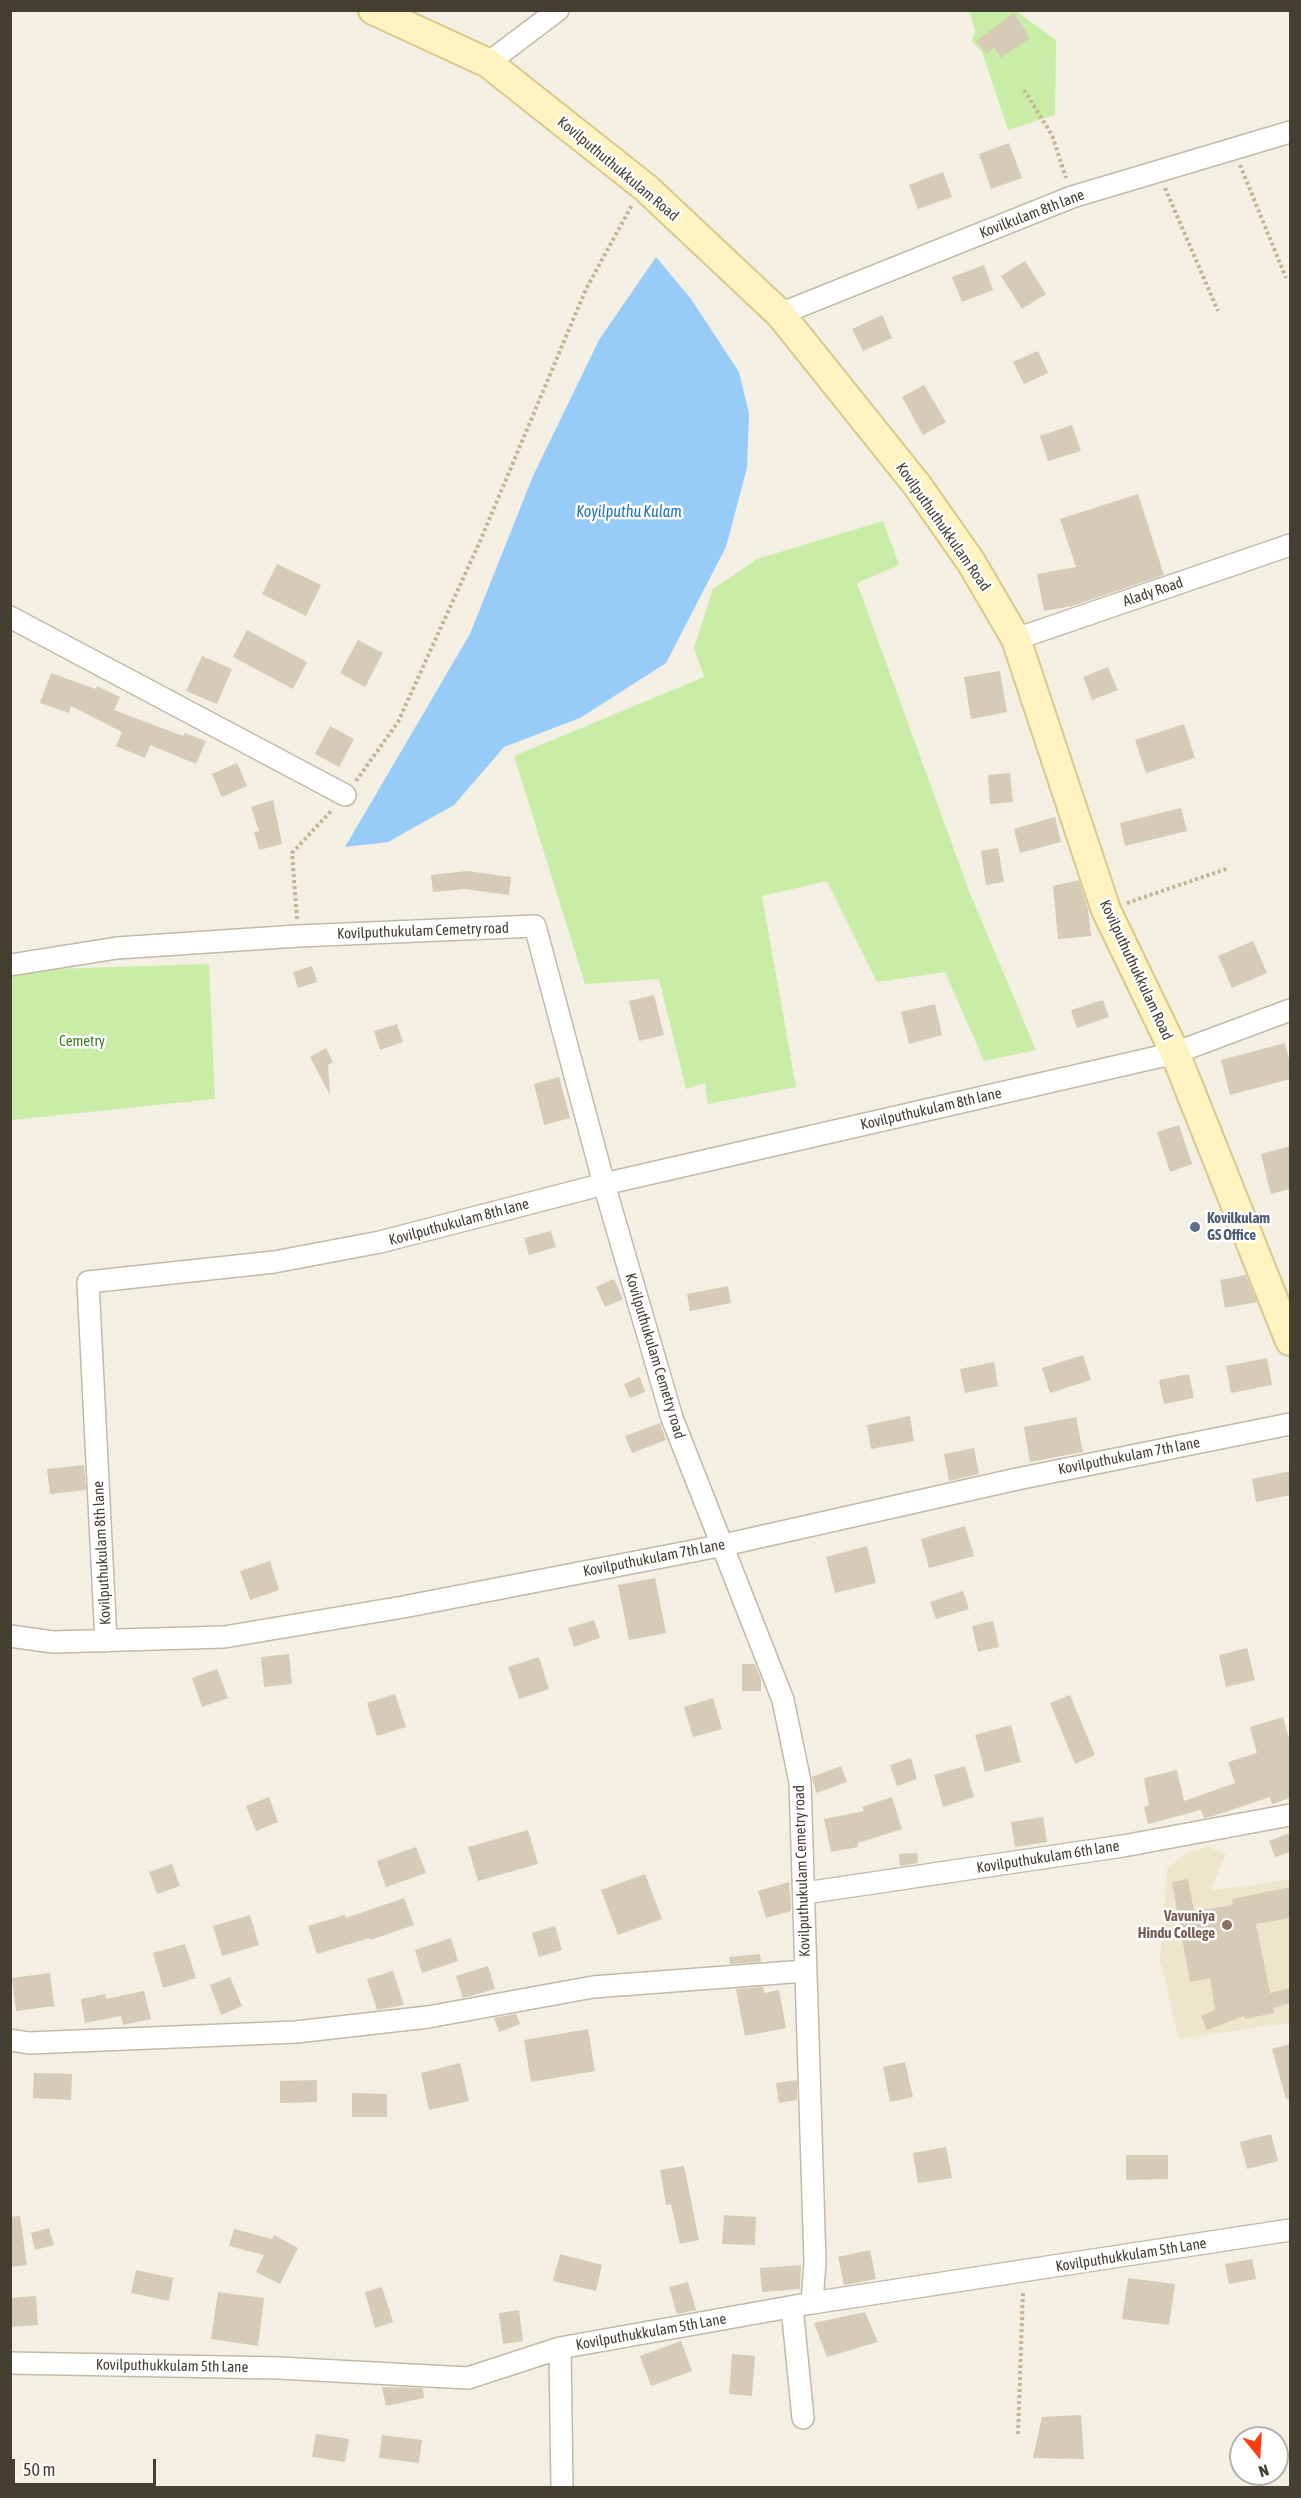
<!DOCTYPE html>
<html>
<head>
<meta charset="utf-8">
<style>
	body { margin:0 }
	#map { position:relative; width:1301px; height:2498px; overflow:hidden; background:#f3efe2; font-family:"Asap Condensed",sans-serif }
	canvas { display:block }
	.frame { position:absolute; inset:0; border:12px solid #453f32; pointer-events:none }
	.north { position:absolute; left:1229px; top:2426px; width:60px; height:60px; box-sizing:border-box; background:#fff; border:2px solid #b5b2ad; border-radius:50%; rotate:162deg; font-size:16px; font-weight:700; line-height:24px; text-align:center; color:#453f32 }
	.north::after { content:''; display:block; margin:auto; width:21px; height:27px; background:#ff3d0e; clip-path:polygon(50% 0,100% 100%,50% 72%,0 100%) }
	.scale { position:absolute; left:12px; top:2459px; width:144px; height:27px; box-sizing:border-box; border:3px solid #453f32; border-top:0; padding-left:8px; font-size:18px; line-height:21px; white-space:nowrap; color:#453f32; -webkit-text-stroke:4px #fff; paint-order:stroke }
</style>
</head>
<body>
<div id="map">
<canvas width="1301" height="2498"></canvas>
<div class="frame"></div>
<div class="north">N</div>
<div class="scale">50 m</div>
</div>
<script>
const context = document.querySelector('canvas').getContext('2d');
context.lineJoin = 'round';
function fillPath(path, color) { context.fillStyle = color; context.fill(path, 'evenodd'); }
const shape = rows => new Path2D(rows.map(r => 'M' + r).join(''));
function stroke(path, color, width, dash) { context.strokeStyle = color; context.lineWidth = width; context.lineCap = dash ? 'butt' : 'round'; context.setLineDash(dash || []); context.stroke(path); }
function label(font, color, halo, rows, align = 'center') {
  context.font = font + ' "Asap Condensed",sans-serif'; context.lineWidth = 5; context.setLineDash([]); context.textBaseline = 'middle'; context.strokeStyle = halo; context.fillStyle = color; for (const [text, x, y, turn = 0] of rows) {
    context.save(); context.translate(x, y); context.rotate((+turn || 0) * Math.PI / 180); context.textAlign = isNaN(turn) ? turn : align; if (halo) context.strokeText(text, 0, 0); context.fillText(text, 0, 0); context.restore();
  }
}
const education = shape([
	[1209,1847,1226,1854,1210,1891,1290,1879,1290,2023,1179,2039,1160,1960,1167,1869,1186,1853]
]);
const green = shape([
	[969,11,1016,11,1056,40,1055,115,1008,130,982,52,972,41,975,30],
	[883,521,899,565,857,583,969,891,1036,1050,984,1061,945,972,877,982,827,881,762,896,796,1087,708,1104,705,1083,686,1089,659,979,585,984,514,756,704,677,694,648,713,589,757,559],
	[209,964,215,1099,11,1120,11,977,21,970]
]);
const water = shape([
	[656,257,691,299,739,372,749,413,747,468,726,547,666,663,580,718,504,747,454,805,388,842,345,847,470,634,533,476,599,340]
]);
const building = shape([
	[1014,13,1030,38,1001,58,994,47,987,54,976,41],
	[1009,143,1022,178,991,189,979,154],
	[943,172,952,197,918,209,909,185],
	[1025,261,1046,294,1022,309,1001,276],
	[984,265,993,290,962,302,952,277],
	[882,315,892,338,863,351,852,329],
	[1038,351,1048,373,1024,384,1013,362],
	[924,385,946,422,923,435,902,397],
	[1072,425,1081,451,1048,461,1040,436],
	[1138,494,1164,575,1072,606,1044,611,1037,574,1076,567,1060,519],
	[277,564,321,585,306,616,262,594],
	[247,630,307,662,293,689,233,657],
	[358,640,383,653,365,687,340,673],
	[202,656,232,669,217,704,186,691],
	[1108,667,1118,690,1092,700,1083,677],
	[1000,671,1007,712,971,719,964,677],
	[51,673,96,689,97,686,120,697,114,710,183,736,185,733,206,741,196,764,150,745,145,758,116,746,122,732,71,706,69,713,40,703],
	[1184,724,1195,758,1146,773,1135,740],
	[330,726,354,739,339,767,315,754],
	[237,763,247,786,222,797,212,774],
	[1010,773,1013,802,990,804,988,775],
	[273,800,282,844,259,850,254,832,259,831,251,807],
	[1181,808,1187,831,1125,846,1120,823],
	[1055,817,1061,842,1020,853,1014,829],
	[998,848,1004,882,986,885,981,851],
	[467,871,511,877,509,895,465,889,433,892,431,875],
	[1079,880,1088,909,1091,936,1058,939,1053,886],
	[1253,941,1267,973,1232,988,1218,956],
	[312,966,317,982,298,988,293,972],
	[654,995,664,1035,639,1041,629,1001],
	[1103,1000,1109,1017,1077,1028,1071,1010],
	[935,1004,942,1035,909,1044,901,1012],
	[397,1024,403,1042,380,1050,374,1031],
	[1285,1043,1290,1063,1290,1079,1230,1095,1221,1060],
	[326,1048,333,1062,328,1065,330,1095,310,1057],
	[559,1077,570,1118,544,1125,534,1084],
	[1179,1125,1192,1164,1170,1172,1157,1132],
	[1290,1146,1290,1189,1271,1194,1261,1154],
	[551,1231,556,1247,529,1255,524,1238],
	[1246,1275,1257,1302,1225,1308,1220,1280],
	[614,1279,623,1299,605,1307,596,1287],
	[728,1286,731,1303,690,1311,687,1294],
	[1083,1355,1091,1380,1050,1393,1042,1368],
	[1267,1358,1272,1385,1231,1393,1226,1366],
	[994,1362,998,1386,965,1393,960,1369],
	[1189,1374,1194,1398,1164,1404,1159,1380],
	[640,1377,645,1392,630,1398,624,1384],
	[910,1416,914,1441,871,1449,867,1425],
	[1076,1417,1083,1452,1030,1462,1024,1427],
	[660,1423,666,1440,632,1453,625,1436],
	[974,1448,979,1474,949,1481,944,1454],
	[84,1465,86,1490,50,1494,47,1469],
	[1290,1471,1290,1495,1256,1502,1252,1479],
	[965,1526,974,1556,929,1568,921,1539],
	[867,1546,876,1583,835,1593,826,1557],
	[270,1561,279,1590,250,1600,240,1571],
	[655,1578,666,1633,629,1640,618,1585],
	[963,1591,969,1609,936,1619,930,1602],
	[594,1620,600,1638,574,1647,568,1628],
	[993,1621,999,1647,978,1652,972,1626],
	[1247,1648,1255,1680,1226,1687,1219,1655],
	[289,1654,292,1684,264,1687,261,1657],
	[539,1657,549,1689,519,1699,508,1667],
	[742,1664,755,1664,761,1680,761,1691,742,1691],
	[217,1669,228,1698,202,1707,192,1678],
	[395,1694,406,1727,377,1736,367,1703],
	[1070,1695,1095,1755,1075,1764,1050,1703],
	[713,1698,722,1729,693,1737,684,1707],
	[1283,1717,1290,1742,1290,1798,1272,1804,1270,1797,1213,1816,1204,1818,1201,1810,1148,1824,1144,1807,1149,1805,1144,1778,1177,1770,1184,1801,1235,1783,1228,1762,1257,1753,1250,1727],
	[1011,1725,1021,1762,985,1772,975,1735],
	[911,1758,917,1779,897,1786,890,1765],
	[841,1766,847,1782,816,1793,812,1777],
	[965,1766,974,1797,943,1807,934,1775],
	[269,1797,278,1822,256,1831,246,1806],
	[892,1797,902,1829,858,1843,858,1847,831,1852,824,1819,864,1811,862,1807],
	[1043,1817,1047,1842,1015,1847,1011,1822],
	[528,1830,538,1864,478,1881,468,1847],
	[1290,1833,1290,1852,1275,1857,1269,1841],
	[416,1847,426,1873,386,1887,377,1861],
	[917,1853,918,1863,900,1866,899,1854],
	[172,1864,180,1886,157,1894,149,1872],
	[645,1874,662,1919,618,1935,601,1890],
	[1188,1879,1194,1911,1233,1905,1232,1899,1290,1887,1290,1918,1256,1924,1270,1993,1290,1988,1290,2003,1273,2008,1274,2013,1245,2019,1244,2016,1207,2030,1201,2016,1215,2010,1210,1978,1190,1982,1172,1882],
	[789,1882,791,1911,766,1918,758,1891],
	[404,1898,414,1925,370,1940,369,1938,317,1954,308,1926,345,1915,346,1918],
	[250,1915,259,1945,222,1956,213,1926],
	[555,1926,562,1950,539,1957,532,1933],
	[451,1938,458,1961,422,1973,415,1950],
	[185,1944,196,1978,163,1988,153,1953],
	[760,1954,761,1962,730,1964,729,1957],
	[488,1966,495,1989,463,1998,456,1976],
	[393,1971,404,2005,377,2010,367,1979],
	[50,1973,54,2006,16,2011,12,1978],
	[230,1977,242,2006,221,2015,210,1985],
	[763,1987,764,1993,779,1990,786,2028,745,2036,736,1989],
	[144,1991,151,2019,123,2025,121,2016,85,2023,81,1999,105,1994,106,1999],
	[516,2014,520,2024,499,2032,494,2018],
	[588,2029,595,2071,531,2082,524,2040],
	[1290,2044,1290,2099,1286,2099,1272,2049],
	[905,2062,913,2097,890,2102,883,2067],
	[460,2063,469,2101,429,2110,421,2073],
	[34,2073,72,2074,71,2100,33,2098],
	[317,2080,317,2102,280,2103,280,2081],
	[797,2080,797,2100,779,2103,776,2083],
	[352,2093,387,2094,387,2117,352,2117],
	[1271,2134,1278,2161,1247,2169,1240,2142],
	[946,2147,952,2178,918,2183,913,2153],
	[1126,2155,1168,2155,1168,2179,1126,2180],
	[684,2166,699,2240,680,2244,671,2204,666,2205,660,2170],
	[724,2215,756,2217,755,2245,722,2244],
	[20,2216,27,2265,10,2267,10,2217],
	[49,2228,54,2245,35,2250,31,2233],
	[234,2229,272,2239,274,2235,298,2248,280,2284,256,2272,264,2255,229,2246],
	[870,2250,876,2279,844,2285,838,2257],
	[560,2254,602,2265,596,2291,553,2281],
	[1252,2259,1256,2279,1229,2284,1225,2264],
	[801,2265,800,2289,762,2292,760,2268],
	[136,2270,173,2278,169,2301,131,2293],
	[1128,2278,1175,2284,1169,2325,1122,2319],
	[688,2282,696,2310,677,2314,669,2287],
	[382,2287,393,2322,375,2328,365,2292],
	[218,2292,264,2298,258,2346,211,2339],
	[36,2296,38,2325,10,2327,10,2298],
	[519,2310,523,2341,503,2344,499,2313],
	[865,2312,878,2342,827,2357,814,2323],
	[681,2341,692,2371,651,2386,640,2356],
	[732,2354,755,2356,752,2396,729,2394],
	[382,2387,423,2388,424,2398,386,2406],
	[1081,2415,1084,2459,1033,2458,1042,2417],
	[316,2434,349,2439,345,2462,312,2457],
	[382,2435,422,2440,419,2463,379,2458]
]);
const path = shape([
	[1024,90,1052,135,1066,178],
	[1240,165,1286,278],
	[1165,188,1218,311],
	[356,781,398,722,481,539,586,289,632,205],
	[1127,903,1229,868],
	[297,919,292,853,332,810],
	[1018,2434,1023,2291]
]);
const street = shape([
	[488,63,558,10],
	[780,314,1072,197,1290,132],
	[10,617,345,795],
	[1016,639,1290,545],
	[10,965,117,948,298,936,535,926,604,1184,672,1418,783,1700,800,1782,815,2262,812,2303],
	[10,1636,53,1642,224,1637,403,1607,724,1545,1017,1479,1290,1424],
	[106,1641,88,1282,274,1262,380,1242,604,1184,1175,1053,1290,1010],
	[805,1893,1123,1846,1290,1815],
	[10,2040,29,2043,296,2032,428,2017,593,1987,805,1971],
	[792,2307,803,2418],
	[560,2348,562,2488],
	[10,2363,279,2368,468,2378,560,2348,812,2303,1290,2230]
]);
const secondary = shape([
	[373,10,488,63,646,188,780,314,917,485,971,562,1016,639,1106,910,1175,1053,1290,1341]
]);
const markers = [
	[1195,1227,6,"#5c6f8a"],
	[1227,1925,6,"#8d6e63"]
];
const streetNames = [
	["Kovilputhuthukkulam Road",618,169,40],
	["Kovilkulam 8th lane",1032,214,-21],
	["Kovilputhuthukkulam Road",943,527,55],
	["Alady Road",1153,592,-19],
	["Kovilputhukulam Cemetry road",423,931,-2],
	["Kovilputhuthukkulam Road",1136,970,65],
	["Kovilputhukulam 8th lane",931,1109,-13],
	["Kovilputhukulam 8th lane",459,1222,-15],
	["Kovilputhukulam Cemetry road",655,1356,73],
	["Kovilputhukulam 7th lane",1129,1456,-11],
	["Kovilputhukulam 8th lane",102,1553,-93],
	["Kovilputhukulam 7th lane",654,1558,-11],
	["Kovilputhukulam 6th lane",1048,1857,-9],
	["Kovilputhukulam Cemetry road",802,1871,-92],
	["Kovilputhukkulam 5th Lane",1131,2255,-9],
	["Kovilputhukkulam 5th Lane",651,2332,-10],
	["Kovilputhukkulam 5th Lane",172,2366,1]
];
const parkNames = [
	["Cemetry",82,1041]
];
const serviceNames = [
	["Kovilkulam",1207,1218],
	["GS Office",1207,1235]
];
const educationNames = [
	["Vavuniya",1215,1916],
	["Hindu College",1215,1933]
];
const waterNames = [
	["Koyilputhu Kulam",629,512]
];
fillPath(education, '#eee6ca');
fillPath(green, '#c9eda6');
fillPath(water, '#97cbf8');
fillPath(building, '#d5cbb7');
stroke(street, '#c2baa7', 24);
stroke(secondary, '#d8c88c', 32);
stroke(path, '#c3b494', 4, [3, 3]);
stroke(street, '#fff', 21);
stroke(secondary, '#fff3c1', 28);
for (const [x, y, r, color] of markers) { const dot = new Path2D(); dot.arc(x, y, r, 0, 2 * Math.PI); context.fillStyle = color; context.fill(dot); stroke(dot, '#fff', 2); }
label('15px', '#453f32', '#fff', streetNames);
label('15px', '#3f7d20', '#fff', parkNames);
label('bold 15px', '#4e5e75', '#fff', serviceNames, 'left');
label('bold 15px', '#785e54', '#fff', educationNames, 'right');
label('italic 16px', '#2173bc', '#fff', waterNames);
</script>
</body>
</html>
